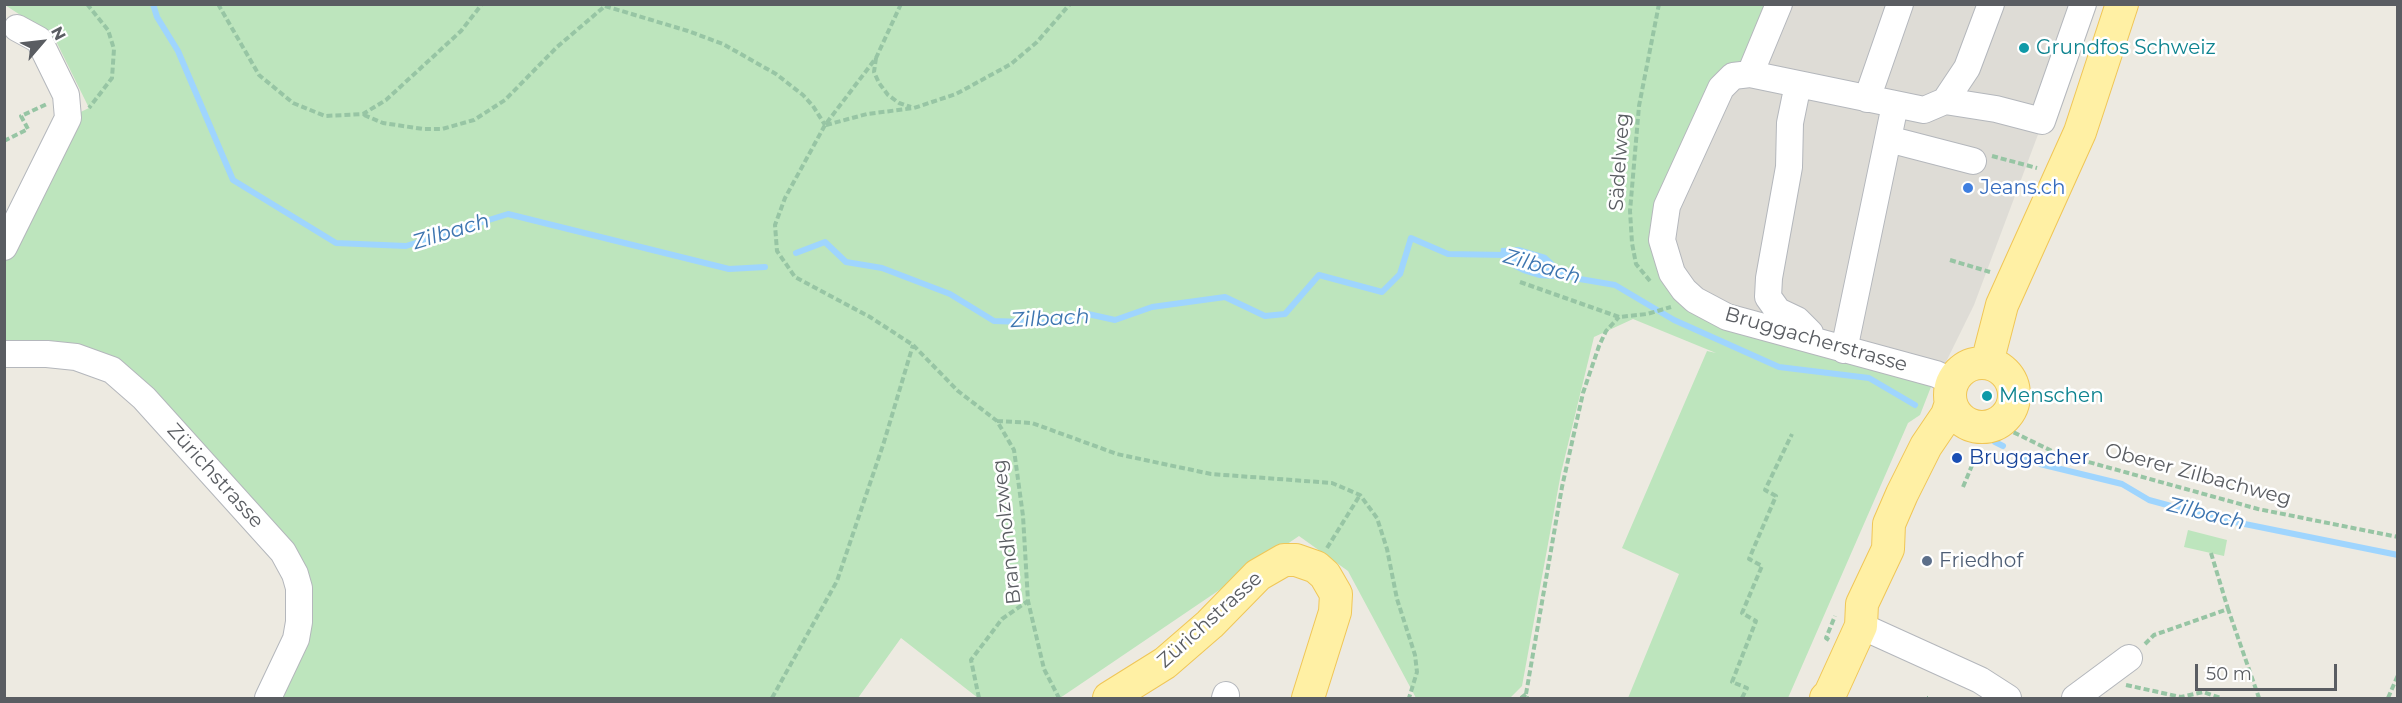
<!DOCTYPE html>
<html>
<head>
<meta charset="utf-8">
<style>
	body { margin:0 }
	#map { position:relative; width:2402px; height:703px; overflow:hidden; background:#edeae1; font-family:Montserrat,sans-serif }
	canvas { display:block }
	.frame { position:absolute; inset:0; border:6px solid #5a5d62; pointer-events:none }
	.north { position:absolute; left:12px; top:12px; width:60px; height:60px; -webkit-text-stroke:4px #fff; paint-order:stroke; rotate:62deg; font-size:16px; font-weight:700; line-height:24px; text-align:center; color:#5a5d62 }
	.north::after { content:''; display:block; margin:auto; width:21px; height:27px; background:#5a5d62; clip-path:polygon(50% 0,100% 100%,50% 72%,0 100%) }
	.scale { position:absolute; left:2195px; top:664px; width:142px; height:27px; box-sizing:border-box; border:3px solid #5a5d62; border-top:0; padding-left:8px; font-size:18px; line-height:21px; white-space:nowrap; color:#5a5d62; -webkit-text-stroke:4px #fff; paint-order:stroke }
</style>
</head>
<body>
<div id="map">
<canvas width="2402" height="703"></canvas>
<div class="frame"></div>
<div class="north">N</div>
<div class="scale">50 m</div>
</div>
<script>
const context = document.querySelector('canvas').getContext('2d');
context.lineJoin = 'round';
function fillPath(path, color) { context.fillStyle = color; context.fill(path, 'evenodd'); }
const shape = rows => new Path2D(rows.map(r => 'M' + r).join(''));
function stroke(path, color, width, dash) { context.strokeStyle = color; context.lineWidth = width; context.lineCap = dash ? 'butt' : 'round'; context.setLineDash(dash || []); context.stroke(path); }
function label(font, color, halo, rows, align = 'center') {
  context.font = font + ' Montserrat,sans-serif'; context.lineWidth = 5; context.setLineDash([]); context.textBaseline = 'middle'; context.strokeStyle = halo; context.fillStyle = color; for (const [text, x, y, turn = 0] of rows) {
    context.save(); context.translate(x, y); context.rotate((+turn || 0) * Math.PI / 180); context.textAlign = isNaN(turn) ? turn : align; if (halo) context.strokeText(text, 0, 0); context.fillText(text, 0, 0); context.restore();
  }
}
const industrial = shape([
	[1779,5,2080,5,2060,76,1974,305,1944,366,1852,352,1684,290,1667,206]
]);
const green = shape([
	[5,5,1779,5,1733,76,1667,206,1684,290,1936,374,1920,415,1908,423,1788,698,1628,698,1679,574,1622,548,1707,351,1716,353,1633,319,1594,337,1561,473,1522,686,1510,698,1416,698,1348,571,1299,536,1060,698,978,698,901,638,858,698,268,698,299,588,123,378,5,354,4,247,68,118,89,108,54,37],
	[2188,530,2227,540,2224,556,2184,547]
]);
const water = shape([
	[1519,247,1546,255,1557,265,1554,279,1539,278,1523,273,1513,268,1500,256,1501,248]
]);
const stream = shape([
	[153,4,157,17,178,51,233,180,336,243,406,246,508,214,729,269,765,267],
	[796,253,825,242,846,262,882,268,950,294,994,321,1053,323,1088,314,1115,320,1152,307,1225,297,1265,316,1285,314,1319,275,1382,292,1400,274,1411,238,1448,254,1505,255],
	[1549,268,1574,278,1615,285,1674,320,1779,367,1869,378,1915,405],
	[1995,442,2003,446],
	[2020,455,2040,464,2122,484,2149,500,2215,518,2398,555]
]);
const path = shape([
	[87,4,108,30,114,49,112,78,89,108],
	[218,4,259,75,293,103,325,116,363,114,386,100,461,31,482,4],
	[901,4,876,58,825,125,785,198,775,225,777,251,795,277,870,317,913,345,958,391,997,421,1014,450,1023,516,1028,601,1044,669,1059,698],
	[605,6,688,31,723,44,776,74,803,95,813,106,825,125],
	[876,58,874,72,879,83,888,95,899,103,911,107],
	[364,115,383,123,423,129,442,129,474,120,505,100,557,47,605,6],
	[826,125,867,114,914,108,956,94,1011,64,1037,42,1070,4],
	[4,141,28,129,21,116,47,104],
	[1992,156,2037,168],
	[1950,260,1990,272],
	[1650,281,1636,264,1632,243,1630,211,1639,106,1659,4],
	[1520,282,1619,317,1647,314,1671,307],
	[997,421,1032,423,1117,454,1211,474,1332,483,1360,495,1377,518,1387,549,1397,599,1415,655,1417,672,1409,698],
	[1999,422,2013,432,2056,453,2258,509,2398,537],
	[1963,487,1973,463,1990,454],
	[1327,548,1360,495],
	[2211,553,2228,609],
	[1829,640,1826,638,1835,616],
	[2145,644,2154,635,2228,609,2259,698],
	[2126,685,2181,697,2203,692,2221,698],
	[1526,694,1562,487,1583,393,1599,346,1606,331,1619,317],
	[772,698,837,581,884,442,913,345],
	[979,698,971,660,1002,619,1028,601],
	[1521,698,1526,694,1527,698],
	[1742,698,1747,688,1732,682,1756,621,1742,613,1762,566,1749,559,1776,496,1765,490,1792,434],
	[1927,698,1928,698],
	[2388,698,2398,675]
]);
const minor = shape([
	[1779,4,1750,74,1733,76,1721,88,1667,206,1662,240,1672,273,1684,290,1695,300,1727,317,1936,374,1953,382],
	[1750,74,1924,110,1945,101,1996,109,2042,121,2083,4],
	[1798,84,1790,123,1789,167,1769,278,1768,297,1778,311,1797,320,1810,333],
	[1867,99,1900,4],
	[1945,101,1967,68,1991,4],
	[1888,139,1973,161],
	[4,247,68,118,66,95,39,40,17,28],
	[1844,350,1895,105],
	[4,354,47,354,76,357,112,370,144,398,283,552,295,574,299,588,299,622,296,639,268,698],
	[1861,626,1980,680,2008,698],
	[1225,698,1226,695],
	[2075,698,2129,658]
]);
const major = shape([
	[1987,363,2002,305,2080,132,2122,4],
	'1950 395a32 32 0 1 1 64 0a32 32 0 1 1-64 0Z',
	[1109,698,1165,663,1210,624,1258,575,1284,560,1296,560,1316,567,1325,575,1336,594,1335,612,1308,698],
	[1826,698,1830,694,1861,626,1862,604,1888,549,1889,524,1902,494,1926,446,1947,415,1951,403]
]);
const markers = [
	[2024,48,6,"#0f9aa8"],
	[1968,188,6,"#3f7fe0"],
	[1987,396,6,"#0f9aa8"],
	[1957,458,6,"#1a4fb4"],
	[1927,561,6,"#5c6f8a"]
];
const cultureNames = [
	["Grundfos Schweiz",2036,48],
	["Menschen",1999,396]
];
const streetNames = [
	["Sädelweg",1620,162,-86],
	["Bruggacherstrasse",1816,340,16],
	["Oberer Zilbachweg",2198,475,15],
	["Zürichstrasse",215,476,48],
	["Brandholzweg",1007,532,-96],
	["Zürichstrasse",1210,620,-42]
];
const shopNames = [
	["Jeans.ch",1980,188]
];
const transitNames = [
	["Bruggacher",1969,458]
];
const serviceNames = [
	["Friedhof",1939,561]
];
const waterNames = [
	["Zilbach",451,232,-17],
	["Zilbach",1542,267,16],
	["Zilbach",1050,319,-3],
	["Zilbach",2206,514,14]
];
fillPath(industrial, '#dedcd6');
fillPath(green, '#bde5bd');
fillPath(water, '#9fd5fe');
stroke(stream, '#9fd5fe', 6);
stroke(minor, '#b4b7bc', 28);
stroke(major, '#f0c657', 34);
stroke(path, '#97c5a4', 4, [6, 3]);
stroke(minor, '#fff', 26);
stroke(major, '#fff0a4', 32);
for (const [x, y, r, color] of markers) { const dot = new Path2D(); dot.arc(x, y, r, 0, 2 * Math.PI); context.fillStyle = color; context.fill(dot); stroke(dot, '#fff', 2); }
label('20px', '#0d838f', '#fff', cultureNames, 'left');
label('20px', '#5a5d62', '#fff', streetNames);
label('20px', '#366cbe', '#fff', shopNames, 'left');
label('20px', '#164399', '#fff', transitNames, 'left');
label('20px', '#4e5e75', '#fff', serviceNames, 'left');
label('italic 21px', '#3d75b0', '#fff', waterNames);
</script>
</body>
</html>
